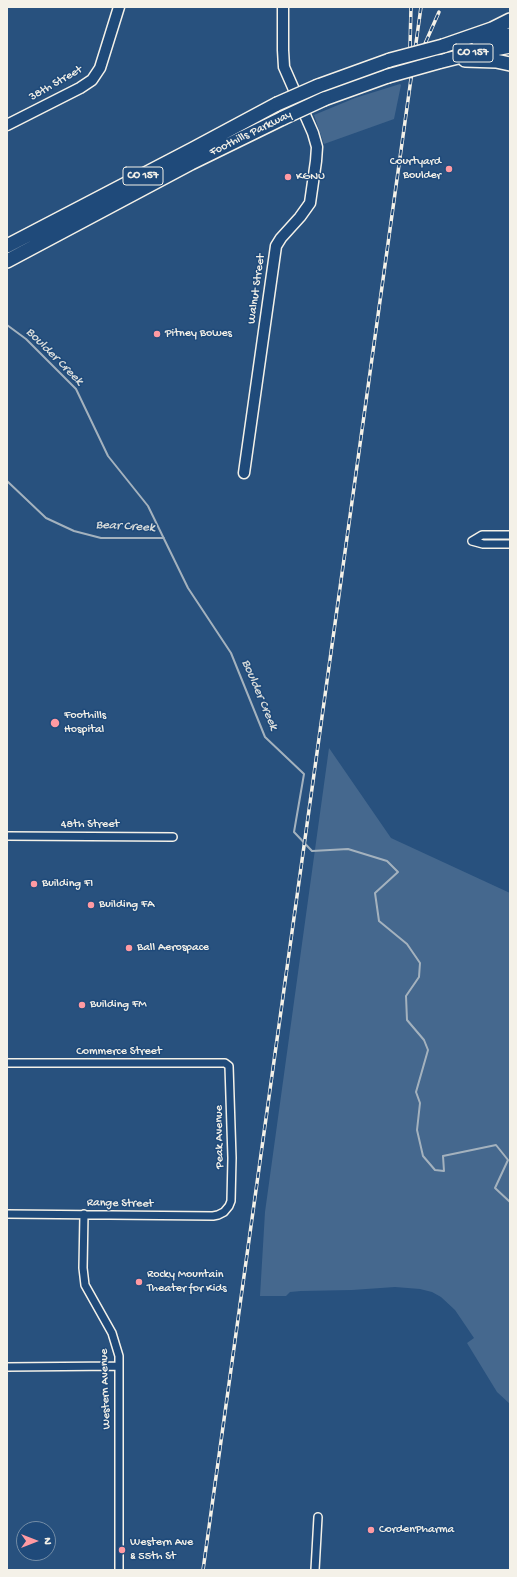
<!DOCTYPE html>
<html>
<head>
<meta charset="utf-8">
<style>
	body { margin:0 }
	#map { position:relative; width:517px; height:1577px; overflow:hidden; background:#28517e; font-family:"Gochi Hand",sans-serif }
	canvas { display:block }
	.frame { position:absolute; inset:0; border:8px solid #f4f1e8; pointer-events:none }
	.north { position:absolute; left:16px; top:1521px; width:40px; height:40px; box-sizing:border-box; background:#1f4a7a; border:1px solid #748da6; border-radius:50%; rotate:90deg; font-size:11px; font-weight:700; line-height:16px; text-align:center; color:#f4f1e8 }
	.north::after { content:''; display:block; margin:auto; width:14px; height:18px; background:#ff9aa2; clip-path:polygon(50% 0,100% 100%,50% 72%,0 100%) }
</style>
</head>
<body>
<div id="map">
<canvas width="517" height="1577"></canvas>
<div class="frame"></div>
<div class="north">N</div>
</div>
<script>
const context = document.querySelector('canvas').getContext('2d');
context.lineJoin = 'round';
function fillPath(path, color) { context.fillStyle = color; context.fill(path, 'evenodd'); }
const shape = rows => new Path2D(rows.map(r => 'M' + r).join(''));
function stroke(path, color, width, dash) { context.strokeStyle = color; context.lineWidth = width; context.lineCap = dash ? 'butt' : 'round'; context.setLineDash(dash || []); context.stroke(path); }
function label(font, color, halo, rows, align = 'center') {
  context.font = font + ' "Gochi Hand",sans-serif'; context.lineWidth = 3; context.setLineDash([]); context.textBaseline = 'middle'; context.strokeStyle = halo; context.fillStyle = color; for (const [text, x, y, turn = 0] of rows) {
    context.save(); context.translate(x, y); context.rotate((+turn || 0) * Math.PI / 180); context.textAlign = isNaN(turn) ? turn : align; if (halo) context.strokeText(text, 0, 0); context.fillText(text, 0, 0); context.restore();
  }
}
const green = shape([
	[400,84,401,85,394,119,324,144,314,115,355,98],
	[329,748,391,838,510,893,510,1404,497,1392,467,1343,474,1338,455,1310,441,1297,432,1292,420,1289,395,1287,352,1290,301,1291,290,1292,286,1296,260,1296,265,1212]
]);
const stream = shape([
	[7,325,26,339,76,389,108,456,148,506,188,588,231,653,265,737,304,774,294,832,312,851,348,849,387,861,398,872,375,893,379,921,407,944,420,963,419,977,406,996,407,1020,424,1040,428,1050,416,1092,420,1103,417,1130,423,1156,435,1170,444,1171,443,1156,496,1145,508,1160,495,1188,510,1202],
	[7,481,46,518,74,531,101,538,164,538]
]);
const street = shape([
	[472,541,482,535,510,535],
	[472,541,483,544,510,544],
	[7,836,173,837],
	[7,1063,225,1063,229,1066,232,1158,231,1201,229,1206,224,1212,218,1215,213,1216,7,1214],
	[84,1214,83,1268,85,1285,112,1333,119,1356,119,1570],
	[7,1367,119,1366],
	[315,1570,318,1517]
]);
const secondary = shape([
	[7,125,80,88,92,80,100,68,119,7],
	[244,473,276,246,281,238,300,217,310,203,316,161,317,147,313,133,284,67,283,50,283,7]
]);
const highway = shape([
	[478,40,510,35],
	[443,46,492,29,510,20],
	[465,60,496,61,510,64],
	[438,62,474,53,510,46],
	[318,86,390,60],
	[324,99,388,76],
	[7,246,193,149,277,104],
	[7,261,191,163,283,118]
]);
const rail = shape([
	[410,47,411,7],
	[416,64,439,12],
	[203,1570,421,7]
]);
const highwayBridge = shape([
	[390,60,443,46],
	[388,76,438,62],
	[277,104,318,86],
	[283,118,324,99]
]);
const markers = [
	[449,169,4,"#ff9aa2"],
	[288,177,4,"#ff9aa2"],
	[157,334,4,"#ff9aa2"],
	[55,723,5,"#ff9aa2"],
	[34,884,4,"#ff9aa2"],
	[91,905,4,"#ff9aa2"],
	[129,948,4,"#ff9aa2"],
	[82,1005,4,"#ff9aa2"],
	[139,1282,4,"#ff9aa2"],
	[371,1530,4,"#ff9aa2"],
	[122,1550,4,"#ff9aa2"]
];
const shields = [
	[473,53,40],
	[143,176,40]
];
const shieldNames = [
	["CO 157",473,53],
	["CO 157",143,176]
];
const streetNames = [
	["38th Street",56,84,-30],
	["Foothills Parkway",251,134,-26],
	["Walnut Street",257,289,-82],
	["48th Street",90,825],
	["Commerce Street",119,1052],
	["Peak Avenue",220,1137,-91],
	["Range Street",120,1204,1],
	["Western Avenue",106,1389,-92]
];
const poiNames = [
	["Courtyard",441,162,"right"],
	["Boulder",441,176,"right"],
	["KGNU",296,177],
	["Pitney Bowes",165,334],
	["Foothills",64,716],
	["Hospital",64,730],
	["Building FI",42,884],
	["Building FA",99,905],
	["Ball Aerospace",137,948],
	["Building FM",90,1005],
	["Rocky Mountain",147,1275],
	["Theater for Kids",147,1289],
	["CordenPharma",379,1530],
	["Western Ave",130,1543],
	["& 55th St",130,1557]
];
const waterNames = [
	["Boulder Creek",54,357,45],
	["Bear Creek",125,527,3],
	["Boulder Creek",259,695,67]
];
fillPath(green, '#45688e');
stroke(stream, '#a4b2be', 2);
stroke(street, '#f4f1e8', 10);
stroke(secondary, '#f4f1e8', 13);
stroke(highway, '#f4f1e8', 16);
stroke(street, '#1f4a7a', 7);
stroke(secondary, '#1f4a7a', 10);
stroke(highway, '#1f4a7a', 13);
stroke(rail, '#f4f1e8', 3.5);
stroke(rail, '#1f4a7a', 2, [6]);
stroke(highwayBridge, '#f4f1e8', 16, []);
stroke(highwayBridge, '#1f4a7a', 13);
for (const [x, y, r, color] of markers) { const dot = new Path2D(); dot.arc(x, y, r, 0, 2 * Math.PI); context.fillStyle = color; context.fill(dot); stroke(dot, '#1f4a7a', 1.5); }
for (const [x, y, w] of shields) { const box = new Path2D(); box.roundRect(x - w / 2, y - 9, w, 18, 3); context.fillStyle = '#1f4a7a'; context.fill(box); stroke(box, '#f4f1e8', 1); }
label('bold 11px', '#f4f1e8', null, shieldNames);
label('12px', '#f4f1e8', '#1f4a7a', streetNames);
label('12px', '#f4f1e8', '#1f4a7a', poiNames, 'left');
label('italic 13px', '#d9dcda', '#1f4a7a', waterNames);
</script>
</body>
</html>
